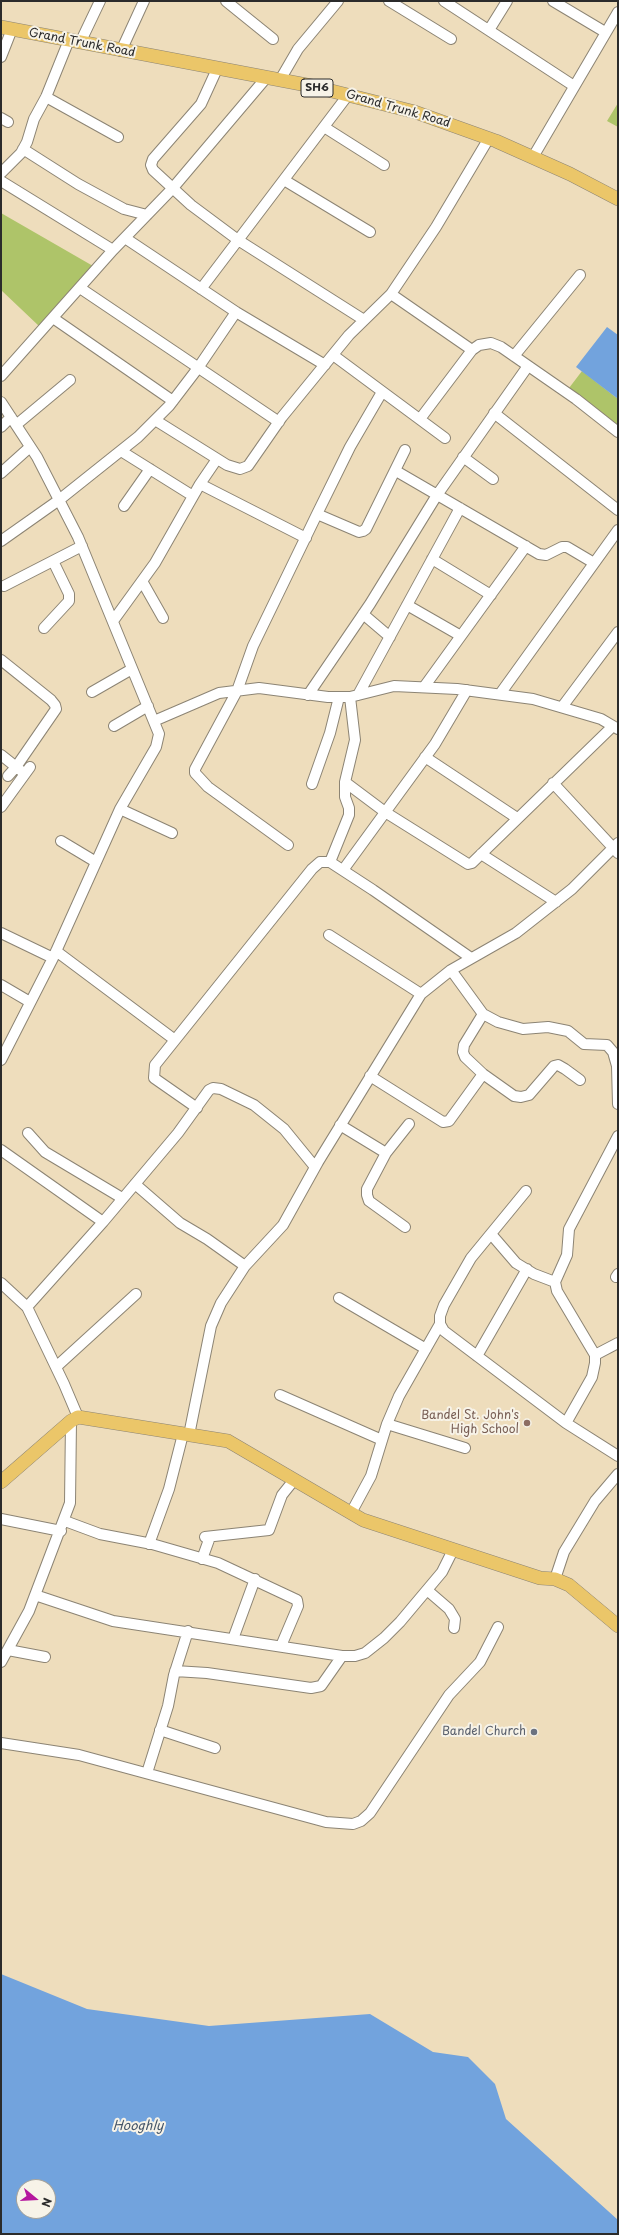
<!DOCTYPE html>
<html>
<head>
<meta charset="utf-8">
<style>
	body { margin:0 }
	#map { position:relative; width:619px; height:2235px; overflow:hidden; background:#eeddbc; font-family:"Playpen Sans",sans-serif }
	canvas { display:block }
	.frame { position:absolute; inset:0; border:2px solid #2b2b2b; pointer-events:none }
	.north { position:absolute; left:16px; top:2179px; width:40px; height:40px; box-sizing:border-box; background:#f7f3e8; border:1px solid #a5a39c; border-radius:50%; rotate:108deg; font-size:11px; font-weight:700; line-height:16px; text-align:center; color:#2b2b2b }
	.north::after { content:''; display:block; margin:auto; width:14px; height:18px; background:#b5179e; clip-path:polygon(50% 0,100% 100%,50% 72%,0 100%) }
</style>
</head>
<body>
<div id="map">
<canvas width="619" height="2235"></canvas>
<div class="frame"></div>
<div class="north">N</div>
</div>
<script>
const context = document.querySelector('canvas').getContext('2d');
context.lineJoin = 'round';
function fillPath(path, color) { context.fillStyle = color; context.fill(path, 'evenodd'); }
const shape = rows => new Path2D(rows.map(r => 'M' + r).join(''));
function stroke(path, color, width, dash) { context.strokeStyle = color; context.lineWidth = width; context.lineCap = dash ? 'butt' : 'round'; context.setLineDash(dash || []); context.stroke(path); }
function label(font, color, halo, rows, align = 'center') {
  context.font = font + ' "Playpen Sans",sans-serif'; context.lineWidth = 4; context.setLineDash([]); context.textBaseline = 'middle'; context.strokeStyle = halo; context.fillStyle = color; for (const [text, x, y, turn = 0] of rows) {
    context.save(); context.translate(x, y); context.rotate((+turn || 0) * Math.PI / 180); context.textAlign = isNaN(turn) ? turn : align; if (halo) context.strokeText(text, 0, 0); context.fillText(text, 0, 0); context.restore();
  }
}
const green = shape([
	[618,103,618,127,607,121],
	[1,213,93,266,40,327,1,290],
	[582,371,618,399,618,433,566,392]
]);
const water = shape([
	[607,327,618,335,618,399,576,367],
	[1,1974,87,2009,209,2026,370,2014,433,2052,468,2057,495,2084,506,2119,618,2220,618,2234,1,2234],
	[24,2187,48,2187,48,2211,24,2211]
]);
const minor = shape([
	[226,1,273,39],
	[389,1,451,39],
	[444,1,574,86],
	[553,1,605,32],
	[489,30,507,1],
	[80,43,100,1],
	[121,51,144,1],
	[1,57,12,29],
	[217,69,201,104,153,159,151,165,153,170,191,205,238,240,364,320],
	[280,80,298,49,338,1],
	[46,97,118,137],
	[1,118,8,122],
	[324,127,384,165],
	[23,149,78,184,124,209,147,215],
	[533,157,618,12],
	[1,173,21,153,27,142,34,119,46,97,69,40],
	[284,180,370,232],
	[1,181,113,250],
	[125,238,236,312,325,365],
	[80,288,279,422],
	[201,289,348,95],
	[391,294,472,350],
	[53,318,173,401],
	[333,355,445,438],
	[514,356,580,275],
	[1,376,113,250,172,189,266,78],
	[1,402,37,457,78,537,159,734,156,747,120,809,53,958,1,1060],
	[494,413,618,510],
	[420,419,472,350,479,345,491,343,501,347,576,399,618,432],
	[155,420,227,465,240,469,248,466,282,417,349,335,391,294,436,227,489,138],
	[16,425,70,380],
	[1,427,11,417],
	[121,451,193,496],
	[463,457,493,479],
	[396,471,539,554,546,555,562,547,567,547,594,563],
	[1,473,30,447],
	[200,484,306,538],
	[124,506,150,469],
	[317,514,359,532,363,531,366,529,405,450],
	[1,541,59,500,138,437,169,406,198,368,236,312],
	[432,559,491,595],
	[142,581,163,618],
	[4,586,82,546],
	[407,605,461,636],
	[363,614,390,637],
	[113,621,155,563,200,484,217,459],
	[44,628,69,601,69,594,53,561],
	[1,660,51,700,55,705,56,709,16,767,8,776],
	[424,687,526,546],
	[92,692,132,669],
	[500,694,618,530],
	[308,695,370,604,437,495,528,366],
	[358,695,460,508],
	[562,707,618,632],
	[154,721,219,693,259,688,328,697,350,697,394,686,457,689,533,699,601,719,618,729],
	[114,726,148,706],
	[1,755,20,770],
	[425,757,517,818],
	[345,782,385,812,468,864,472,863,613,726],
	[553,783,618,853],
	[312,784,330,733,339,697],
	[1,807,30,767],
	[120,809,172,833],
	[61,841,96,862],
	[288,845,208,787,195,773,195,769,237,691,253,646,317,514,350,447,382,392],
	[481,854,556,902],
	[330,862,349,815,349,808,345,797,345,782,355,740,350,697],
	[343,870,435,744,467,690],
	[1,933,53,958],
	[329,935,421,994],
	[56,951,175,1040],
	[451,970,483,1014,498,1022,523,1029,548,1027,568,1031,584,1044,607,1045,613,1052,617,1066,618,1104],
	[1,985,30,1002],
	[483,1014,464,1045,463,1052,465,1057,483,1074,514,1096,521,1097,529,1095,554,1066,558,1065,565,1069,580,1080],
	[370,1076,443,1122,449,1121,483,1074],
	[197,1108,154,1078,155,1065,312,869,320,862,330,862,373,890,471,958],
	[340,1125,386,1153],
	[28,1133,45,1152,122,1198],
	[1,1150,103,1222],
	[135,1184,180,1223,207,1239,245,1266],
	[526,1191,471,1258,444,1305,440,1316,440,1324,444,1331,566,1423,618,1456],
	[405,1227,369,1201,367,1195,367,1189,386,1153,409,1124],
	[491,1234,516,1263,534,1274,555,1282],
	[616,1277,618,1274],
	[1,1283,27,1307,64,1384,78,1417],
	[339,1298,426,1349],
	[27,1307,103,1222,178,1133,209,1090,213,1088,221,1089,254,1105,284,1129,315,1167],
	[595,1355,618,1343],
	[477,1356,527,1269],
	[56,1367,136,1294],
	[280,1395,382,1440],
	[566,1423,592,1377,595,1363,595,1355,557,1291,555,1282,567,1255,569,1229,618,1136],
	[387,1424,465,1448],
	[189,1435,211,1326,221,1303,245,1266,283,1225,318,1162,421,994,451,970,516,933,572,889,618,843],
	[351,1513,371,1476,387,1424,399,1396,440,1324],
	[1,1519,61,1531],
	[65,1521,100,1534,152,1544,218,1563,297,1600,298,1606,281,1646],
	[205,1537,269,1530,282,1495,294,1480],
	[149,1544,169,1489,183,1434],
	[202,1559,210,1537],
	[555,1579,564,1552,595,1501,618,1474],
	[427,1590,449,1609,455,1619,454,1628],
	[35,1595,113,1621,342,1656,355,1656,365,1653,384,1638,400,1622,442,1572,453,1550],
	[233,1639,255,1579],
	[8,1650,45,1657],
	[1,1662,29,1611,70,1503,71,1421],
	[175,1671,207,1673,311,1688,321,1686,342,1656],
	[160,1730,215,1748],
	[1,1743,79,1755,326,1822,353,1824,361,1821,370,1813,449,1695,480,1662,498,1627],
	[147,1773,168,1706,174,1675,188,1631]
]);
const major = shape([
	[1,27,312,86,415,112,496,141,570,174,618,199],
	[1,1482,71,1421,78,1417,228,1441,363,1520,540,1578,555,1579,569,1585,618,1626]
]);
const markers = [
	[527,1423,4,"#8d6e63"],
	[534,1732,4,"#6b7280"]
];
const shields = [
	[317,88,32]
];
const shieldNames = [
	["SH6",317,88]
];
const streetNames = [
	["Grand Trunk Road",82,43,11],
	["Grand Trunk Road",398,109,16]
];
const educationNames = [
	["Bandel St. John's",519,1416],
	["High School",519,1430]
];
const worshipNames = [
	["Bandel Church",526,1732]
];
const waterNames = [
	["Hooghly",138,2126]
];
fillPath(green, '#aec469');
fillPath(water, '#72a3dd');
stroke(minor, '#8c8474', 12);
stroke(major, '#8c8474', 14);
stroke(minor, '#fff', 10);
stroke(major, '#ebc669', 13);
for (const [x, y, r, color] of markers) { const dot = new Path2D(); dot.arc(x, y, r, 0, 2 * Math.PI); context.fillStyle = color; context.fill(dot); stroke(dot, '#f7f3e8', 1.5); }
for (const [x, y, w] of shields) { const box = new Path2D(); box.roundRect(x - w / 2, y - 9, w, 18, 3); context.fillStyle = '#f7f3e8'; context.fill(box); stroke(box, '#2b2b2b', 1); }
label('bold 11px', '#2b2b2b', null, shieldNames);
label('12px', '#2b2b2b', '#f7f3e8', streetNames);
label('12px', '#785e54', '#f7f3e8', educationNames, 'right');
label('12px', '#5b616d', '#f7f3e8', worshipNames, 'right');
label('italic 13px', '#445569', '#f7f3e8', waterNames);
</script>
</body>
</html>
